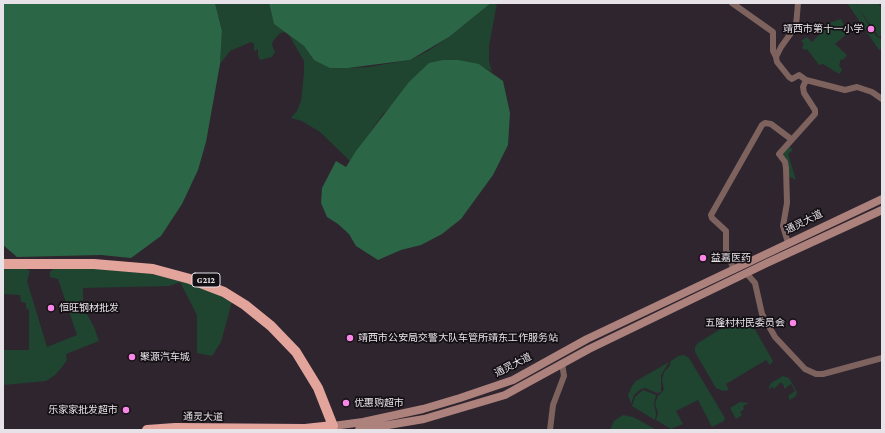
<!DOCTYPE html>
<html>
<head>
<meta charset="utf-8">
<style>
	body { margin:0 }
	#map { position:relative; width:885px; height:433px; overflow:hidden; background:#2e252f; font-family:"Crimson Pro",serif }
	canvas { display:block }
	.frame { position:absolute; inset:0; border:4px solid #e7e1e8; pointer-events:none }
</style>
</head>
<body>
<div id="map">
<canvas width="885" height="433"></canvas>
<div class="frame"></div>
</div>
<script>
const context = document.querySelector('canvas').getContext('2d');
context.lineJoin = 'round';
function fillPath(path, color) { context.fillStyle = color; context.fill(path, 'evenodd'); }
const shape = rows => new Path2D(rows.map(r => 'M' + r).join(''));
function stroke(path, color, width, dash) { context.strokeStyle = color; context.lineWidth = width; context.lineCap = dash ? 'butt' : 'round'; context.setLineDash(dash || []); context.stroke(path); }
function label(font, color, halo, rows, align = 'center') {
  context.font = font + ' "Crimson Pro","Noto Sans SC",serif'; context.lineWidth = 3.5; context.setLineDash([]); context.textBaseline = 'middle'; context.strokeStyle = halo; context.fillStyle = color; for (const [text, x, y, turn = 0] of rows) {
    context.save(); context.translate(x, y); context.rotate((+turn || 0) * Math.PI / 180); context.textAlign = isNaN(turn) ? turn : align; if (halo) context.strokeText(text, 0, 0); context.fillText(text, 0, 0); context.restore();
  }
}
const green = shape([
	[215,3,269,3,274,24,285,32,280,33,273,41,272,45,275,52,272,57,260,60,258,55,258,49,254,51,254,44,251,42,230,51,220,64,222,31],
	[491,3,497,3,489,46,489,61,492,72,479,64,398,99,383,114,350,161,320,132,302,121,291,118,297,111,301,101,304,73,304,61,289,35,304,46,314,60,348,68,368,67,410,60,428,51,449,37],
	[847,3,855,3,876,36,882,40,882,48,879,50],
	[858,3,878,3,882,9,882,35,879,37,856,5],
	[841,19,848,33,835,44,847,55,843,60,841,59,839,65,842,70,839,74,823,64,819,65,807,49,805,50,802,48,804,44,801,41,807,37,812,42,819,35,819,32,826,29,825,26,829,25,829,23],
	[788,145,793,150,788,154,796,180,788,176,783,153],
	[91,268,163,275,202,286,232,302,221,342,212,356,197,353,197,315,180,282,169,286,83,288,83,307,94,327,99,341,66,354,67,360,62,367,55,375,46,381,3,385,3,350,29,350,29,310,26,308,26,303,21,302,20,295,3,294,3,269,27,269,30,271,27,281,47,347,77,335,58,279,50,277,50,272,53,269],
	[740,317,749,319,773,361,770,365,766,360,726,384,729,390,723,391,716,388,695,352,695,347,698,343],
	[684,355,689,358,725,418,724,421,712,427,698,400,676,411,683,424,671,429,656,420,658,413,655,403,658,396,664,390,662,380,664,372,669,367,671,361,678,356],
	[669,362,661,375,661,392,657,393,645,388,641,389,634,395,631,404,628,395,632,386,636,381],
	[783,376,789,378,797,392,796,396,790,400,788,396,795,391,791,384,784,389,784,386,781,382,774,389,773,387,768,389,771,383],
	[643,390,656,395,654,403,656,414,655,420,632,406,635,397],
	[740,402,749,403,743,406,744,409,740,412,742,415,736,419,730,408],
	[623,415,633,417,657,430,610,430,614,421]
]);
const forest = shape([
	[3,3,215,3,222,31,220,64,206,142,198,170,182,204,161,236,131,258,101,255,17,257,3,245],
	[269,3,491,3,449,37,410,60,348,68,330,68,314,60,304,46,274,24],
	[443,60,458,60,479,64,503,81,510,113,508,145,493,175,461,219,442,234,421,245,401,250,378,260,356,246,349,234,338,224,327,217,321,203,322,188,336,161,346,167,356,151,409,82,429,63]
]);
const minor = shape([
	[732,3,773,32,773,51,776,57],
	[798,3,796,26,781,47,776,57,777,62,789,77,792,79,799,75,806,80,845,90,857,87,872,92,882,99],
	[788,243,783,226,787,203,786,168,785,162,779,154,815,114,815,110,804,93,803,87,806,80],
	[734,270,726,250,726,231,712,218,711,215,762,125,765,123,771,124,791,139],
	[747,274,755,283,762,314,775,337,805,369,816,374,823,374,882,358],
	[550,430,553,405,564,376,562,363]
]);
const secondary = shape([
	[334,430,333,426,363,422,423,409,460,398,513,380,587,339,882,199],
	[359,430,424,419,505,395,589,349,767,263,882,210]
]);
const trunk = shape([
	[3,264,94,264,153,269,190,279,224,292,245,305,271,326,296,352,318,388,333,426,305,429,175,428,147,430]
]);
const markers = [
	[871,29,4,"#fa87e7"],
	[703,258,4,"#fa87e7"],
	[51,308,4,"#fa87e7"],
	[793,323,4,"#fa87e7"],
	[350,338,4,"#fa87e7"],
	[132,357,4,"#fa87e7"],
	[346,403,4,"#fa87e7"],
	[126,410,4,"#fa87e7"]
];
const shields = [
	[206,280,28]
];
const shieldNames = [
	["G212",206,280]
];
const poiNames = [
	["靖西市第十一小学",863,29,"right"],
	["益嘉医药",711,258],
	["恒旺钢材批发",59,308],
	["五隆村村民委员会",785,323,"right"],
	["靖西市公安局交警大队车管所靖东工作服务站",358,338],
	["聚源汽车城",140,357],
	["优惠购超市",354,403],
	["乐家家批发超市",118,410,"right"]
];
const streetNames = [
	["通灵大道",804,222,-26],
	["通灵大道",513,365,-27],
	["通灵大道",203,417,1]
];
fillPath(green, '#1f4530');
fillPath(forest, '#2b6646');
stroke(minor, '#7d625e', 6);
stroke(secondary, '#ad817c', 8);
stroke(trunk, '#e3a49c', 10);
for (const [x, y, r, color] of markers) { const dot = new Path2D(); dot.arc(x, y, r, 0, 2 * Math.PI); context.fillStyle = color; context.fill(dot); stroke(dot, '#141014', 1.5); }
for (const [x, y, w] of shields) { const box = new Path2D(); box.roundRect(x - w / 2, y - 7, w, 14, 3); context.fillStyle = '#141014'; context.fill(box); stroke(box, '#e7e1e8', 1); }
label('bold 9px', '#e7e1e8', null, shieldNames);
label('10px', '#e7e1e8', '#141014', poiNames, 'left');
label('10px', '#e7e1e8', '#141014', streetNames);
</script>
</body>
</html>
